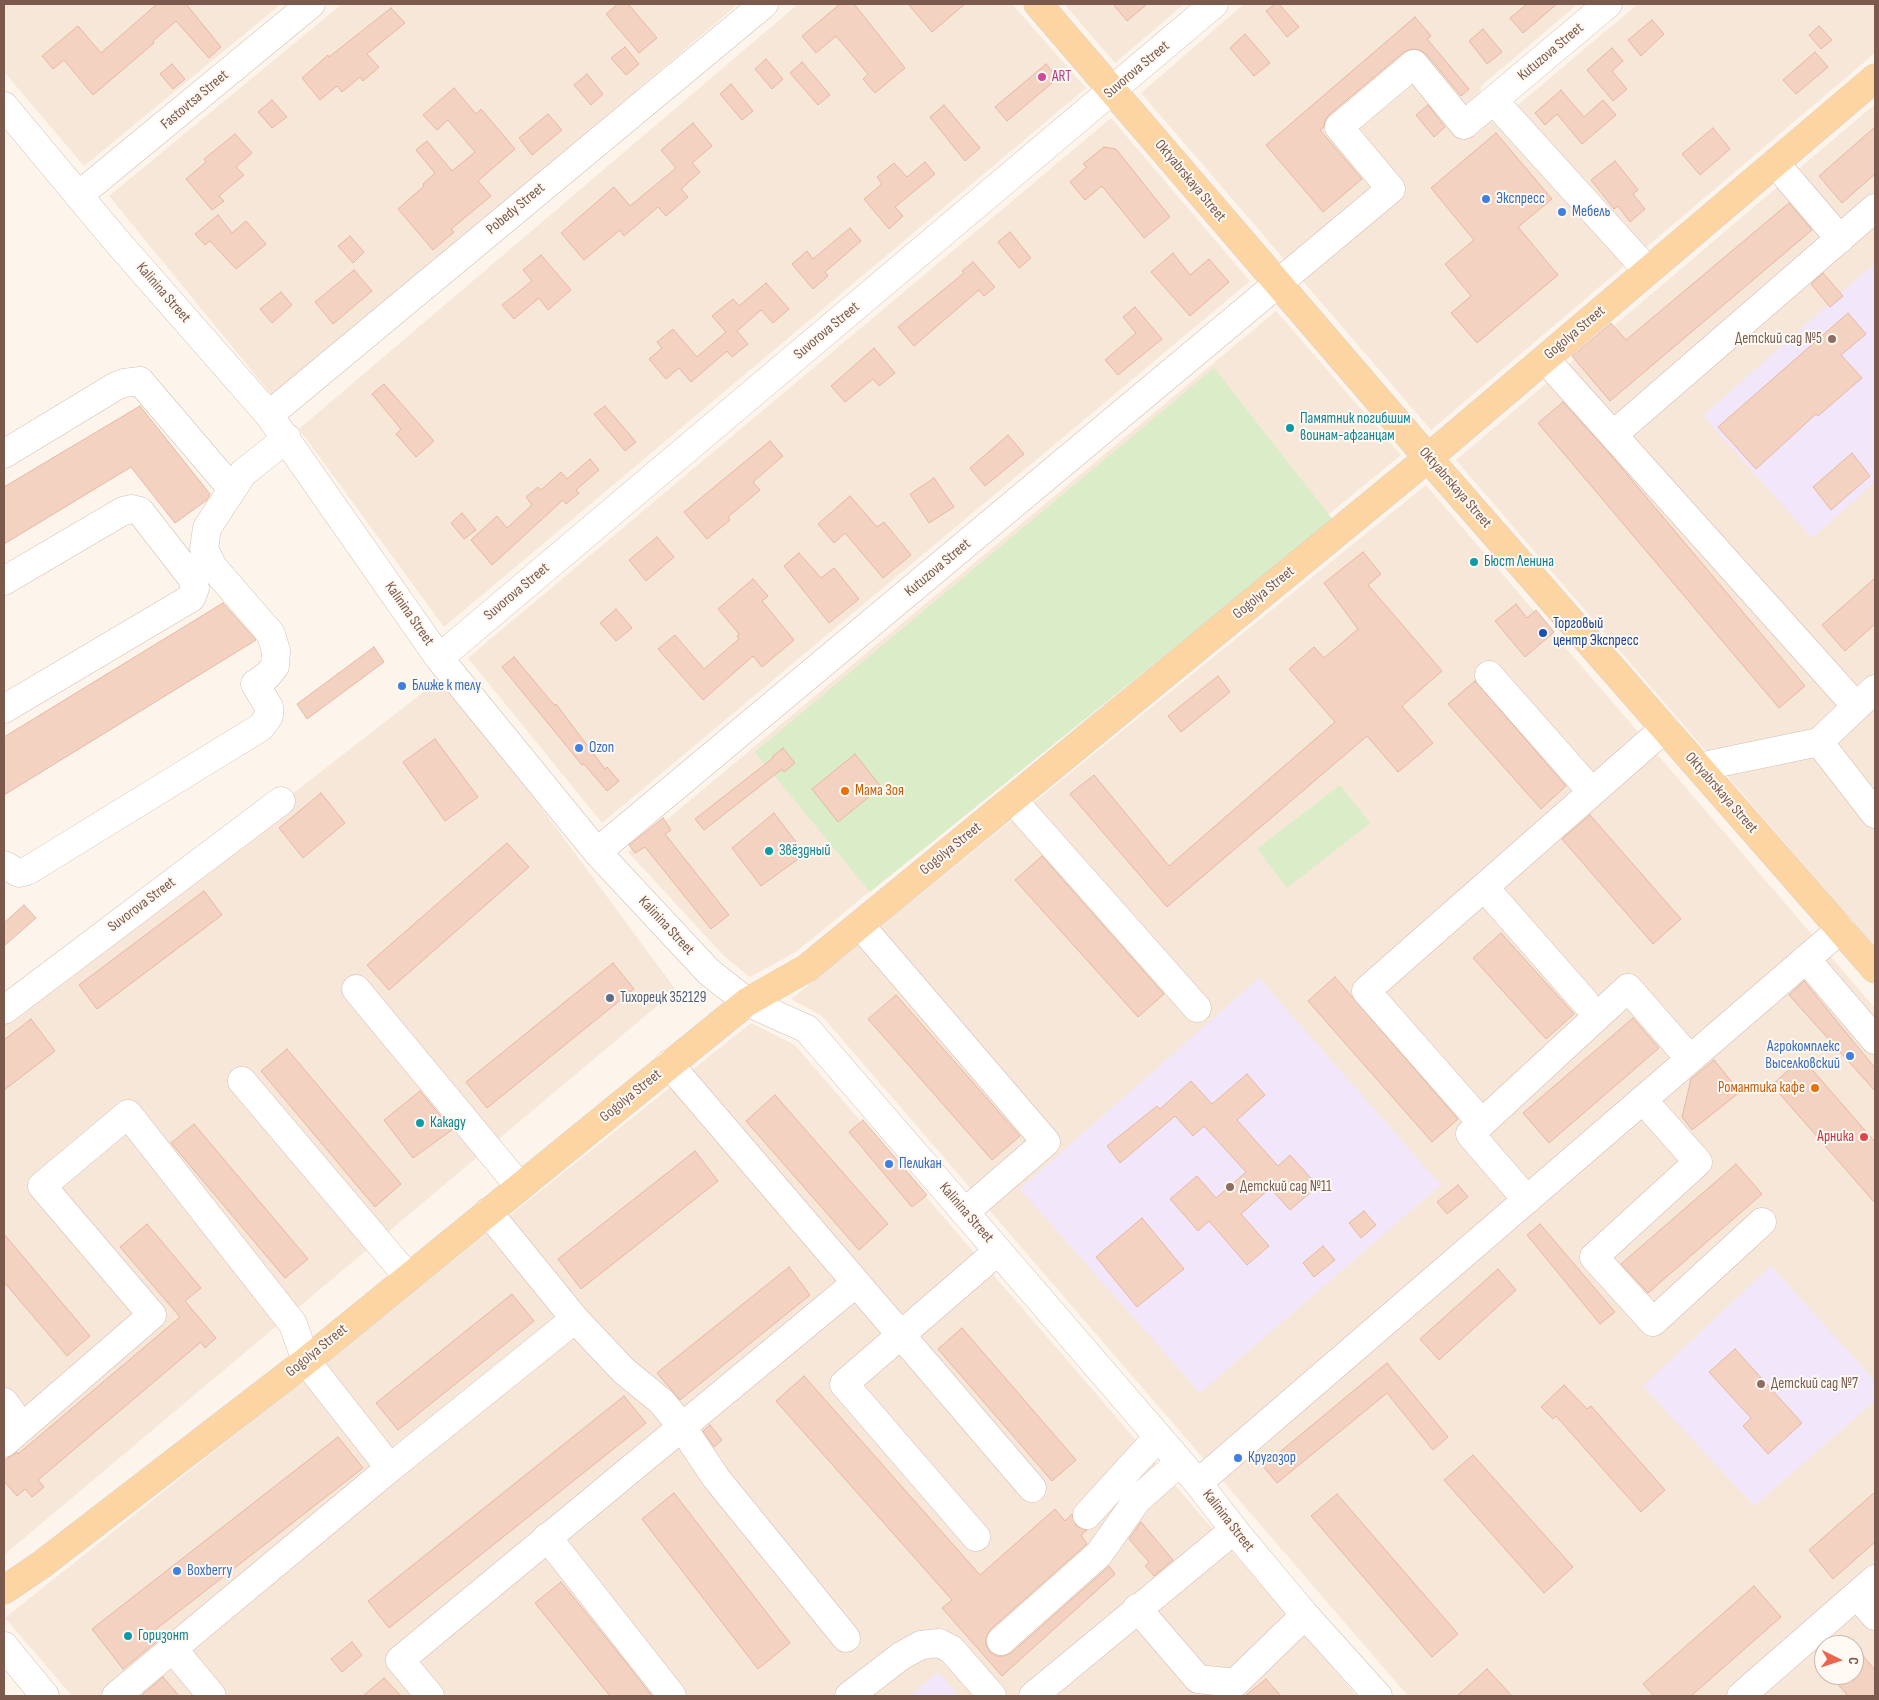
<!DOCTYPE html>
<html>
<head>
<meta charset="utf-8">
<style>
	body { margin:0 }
	#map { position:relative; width:1879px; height:1700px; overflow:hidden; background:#fdf5eb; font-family:"Sofia Sans Condensed",sans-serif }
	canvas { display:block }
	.frame { position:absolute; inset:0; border:5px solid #7b594c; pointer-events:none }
	.north { position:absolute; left:1814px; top:1635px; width:50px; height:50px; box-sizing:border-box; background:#fff9f3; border:1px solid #cab9b0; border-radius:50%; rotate:94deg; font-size:14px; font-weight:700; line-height:20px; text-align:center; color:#7b594c }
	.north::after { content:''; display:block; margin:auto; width:18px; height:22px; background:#eb654d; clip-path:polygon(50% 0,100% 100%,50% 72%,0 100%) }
</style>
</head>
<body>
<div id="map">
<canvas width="1879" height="1700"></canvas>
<div class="frame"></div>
<div class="north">С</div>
</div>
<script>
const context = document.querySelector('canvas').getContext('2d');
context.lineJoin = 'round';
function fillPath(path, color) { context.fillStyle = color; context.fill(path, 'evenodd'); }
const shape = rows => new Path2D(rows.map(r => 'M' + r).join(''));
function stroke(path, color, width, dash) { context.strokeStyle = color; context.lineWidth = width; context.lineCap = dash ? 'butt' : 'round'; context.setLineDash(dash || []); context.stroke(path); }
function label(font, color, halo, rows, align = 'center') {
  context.font = font + ' "Sofia Sans Condensed",sans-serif'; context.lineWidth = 4; context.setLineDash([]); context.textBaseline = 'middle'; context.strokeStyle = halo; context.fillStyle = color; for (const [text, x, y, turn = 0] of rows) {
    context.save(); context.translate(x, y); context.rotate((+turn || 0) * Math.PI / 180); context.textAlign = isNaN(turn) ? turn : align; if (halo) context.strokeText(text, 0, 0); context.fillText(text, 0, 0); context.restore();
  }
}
const residential = shape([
	[4,4,281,4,84,166,4,72],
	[342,4,738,4,275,399,109,196],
	[798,4,1012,4,1086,88,444,627,299,429],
	[1064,4,1184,4,1115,63],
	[1244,4,1578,4,1481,86,1479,113,1506,115,1638,4,1875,4,1875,53,1431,430,1141,93],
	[1875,104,1875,948,1456,460],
	[1111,118,1250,281,602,823,468,658],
	[1276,311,1401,455,796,952,750,977,724,956,628,852],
	[1426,485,1875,1008,1875,1696,1408,1696,822,1016,791,999],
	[1824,1645,1854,1645,1854,1675,1824,1675],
	[444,676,676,990,4,1555,4,1018],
	[751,1023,795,1045,1357,1696,72,1696,5,1618]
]);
const education = shape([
	[1875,263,1875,482,1812,538,1703,416],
	[1259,978,1441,1185,1200,1393,1020,1189],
	[1771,1266,1875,1381,1875,1401,1754,1506,1643,1386],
	[938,1672,959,1696,910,1696]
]);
const green = shape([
	[1214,368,1333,520,870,892,755,752],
	[1340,785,1370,823,1287,888,1257,849]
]);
const building = shape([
	[157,4,186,4,221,47,209,58,176,21,153,41,154,43,93,95,64,60,53,69,42,56,78,26,101,53,157,4],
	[618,4,628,4,657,38,639,53,606,14,618,4],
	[840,4,854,4,905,68,875,93,863,79,868,74,836,36,816,53,802,36,840,4],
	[908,4,965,4,932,32,908,4],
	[1113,4,1147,4,1127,21,1113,4],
	[1275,4,1279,4,1299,27,1287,37,1266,11,1275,4],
	[1527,4,1557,4,1523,33,1510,18,1527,4],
	[391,8,405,23,367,54,379,67,363,81,360,77,342,92,337,86,320,100,302,78,328,55,329,57,391,8],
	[1415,17,1431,36,1427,39,1469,89,1461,96,1426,54,1420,50,1412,49,1404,52,1329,115,1325,121,1324,127,1320,130,1362,179,1323,212,1266,145,1415,17],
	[1652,20,1664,34,1641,56,1628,40,1652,20],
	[1819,26,1832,40,1821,49,1809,35,1819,26],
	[1483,29,1502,52,1487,64,1469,41,1483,29],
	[1245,34,1270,63,1254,76,1230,48,1245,34],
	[625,47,639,64,626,75,611,58,625,47],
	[1612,48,1623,61,1612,71,1627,89,1613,101,1587,70,1612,48],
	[1815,52,1828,67,1796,94,1783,80,1815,52],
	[766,59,783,79,772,89,755,69,766,59],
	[802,62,830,95,818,105,790,73,802,62],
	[172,64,185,79,173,89,160,74,172,64],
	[1046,64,1058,78,1007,121,995,107,1046,64],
	[587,74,603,94,591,105,574,85,587,74],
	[731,84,753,111,742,120,720,94,731,84],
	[454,88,476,114,481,109,515,149,478,181,491,196,451,229,454,232,433,250,398,209,424,186,423,184,435,173,416,150,427,141,452,171,475,152,448,120,437,130,423,115,454,88],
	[1561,90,1584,117,1603,100,1616,115,1582,144,1557,114,1545,125,1535,113,1561,90],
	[272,100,287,117,272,128,258,112,272,100],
	[944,105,980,148,965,161,930,117,944,105],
	[1428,105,1445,127,1434,137,1416,115,1428,105],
	[548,114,562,130,532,155,519,138,548,114],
	[693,123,712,146,692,163,700,172,681,189,688,197,666,216,658,207,624,236,620,230,584,260,561,233,614,187,630,206,676,168,661,150,693,123],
	[1875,127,1875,174,1842,203,1819,176,1875,127],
	[1713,128,1730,149,1700,175,1682,154,1713,128],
	[1496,133,1552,199,1518,227,1558,275,1477,343,1451,313,1471,296,1445,264,1474,240,1431,188,1496,133],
	[235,134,252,153,236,167,244,175,219,196,224,201,212,210,186,179,206,162,204,159,235,134],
	[1104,147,1116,149,1170,217,1144,238,1102,186,1085,200,1070,182,1087,167,1083,164,1104,147],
	[1615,161,1638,190,1633,194,1645,209,1630,222,1618,206,1614,209,1591,180,1615,161],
	[925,162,935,174,895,207,903,216,889,229,864,199,882,184,877,177,894,163,907,177,925,162],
	[1789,203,1812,230,1610,401,1572,356,1611,323,1626,340,1789,203],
	[218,215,232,233,246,221,266,244,236,269,210,241,205,245,195,234,218,215],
	[850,228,861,241,825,272,828,276,813,289,792,264,807,251,813,259,850,228],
	[1010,232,1031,258,1019,268,998,242,1010,232],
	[350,236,364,252,353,263,338,246,350,236],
	[1173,253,1190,275,1209,259,1229,282,1190,316,1151,272,1173,253],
	[541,255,571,290,548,310,539,298,514,319,502,305,532,281,523,270,541,255],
	[973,262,995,287,984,296,979,290,914,346,898,327,964,273,962,271,973,262],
	[354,270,372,291,333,324,315,302,354,270],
	[1823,273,1843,296,1830,307,1811,284,1823,273],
	[766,283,789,309,773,323,761,310,737,331,748,344,732,357,727,351,691,382,679,368,666,379,649,359,662,348,657,342,673,329,697,357,726,332,712,316,733,299,739,306,766,283],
	[281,292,292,305,272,323,260,309,281,292],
	[1135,307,1162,339,1118,375,1105,360,1136,333,1123,317,1135,307],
	[1848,313,1866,334,1841,355,1862,378,1818,416,1816,414,1756,469,1718,427,1848,313],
	[874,348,895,373,879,386,873,379,845,402,831,386,874,348],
	[384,384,434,441,416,457,396,434,401,429,372,394,384,384],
	[1563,402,1610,454,1805,686,1779,708,1538,423,1563,402],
	[140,406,210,494,207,500,175,523,131,467,4,544,4,487,140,406],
	[605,406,636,442,625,451,594,414,605,406],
	[1008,435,1024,454,985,486,970,468,1008,435],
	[770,441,783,456,753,482,760,490,728,517,730,520,707,539,684,512,770,441],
	[1852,453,1870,476,1831,510,1813,487,1852,453],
	[590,459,599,470,576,490,579,493,566,504,563,500,492,565,471,540,497,516,507,528,532,505,526,497,538,487,541,490,561,472,567,479,590,459],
	[934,478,954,507,929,523,910,494,934,478],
	[850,496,877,527,884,522,911,555,883,578,845,533,834,543,818,524,850,496],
	[462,513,476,530,464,539,451,523,462,513],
	[657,537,674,557,646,581,629,560,657,537],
	[1363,552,1381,574,1368,585,1442,671,1402,706,1433,743,1398,772,1367,736,1167,907,1070,794,1094,775,1169,866,1335,722,1289,669,1314,647,1324,658,1358,629,1324,583,1363,552],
	[799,553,821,578,834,568,859,599,829,623,784,566,799,553],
	[1875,578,1875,624,1845,651,1822,625,1875,578],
	[753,579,768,596,762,601,794,640,762,667,753,656,703,700,658,649,675,635,704,669,739,639,737,636,739,634,718,609,753,579],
	[223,603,256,640,4,795,4,737,223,603],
	[1516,604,1527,618,1536,610,1554,632,1525,657,1495,621,1516,604],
	[616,609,632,628,616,641,600,623,616,609],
	[374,647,384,662,307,719,297,704,374,647],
	[514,657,555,706,556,704,605,769,607,767,619,781,607,791,584,764,582,765,502,667,514,657],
	[1218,676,1230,692,1181,732,1168,716,1218,676],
	[1475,681,1566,786,1541,809,1448,704,1475,681],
	[435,739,478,797,445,821,403,762,435,739],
	[783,748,795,763,784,772,782,769,704,830,695,819,773,758,772,757,783,748],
	[855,754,881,787,838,822,812,789,855,754],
	[321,793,345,823,303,858,279,828,321,793],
	[774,813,805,854,761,886,732,848,774,813],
	[1590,815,1681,919,1653,944,1562,839,1590,815],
	[663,818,671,830,665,834,729,915,711,929,645,847,635,853,629,845,663,818],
	[507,843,529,867,389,990,367,965,507,843],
	[1042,856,1164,994,1138,1017,1015,880,1042,856],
	[204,891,222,915,97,1009,79,985,204,891],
	[24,905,36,918,4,946,4,923,24,905],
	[1501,933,1574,1014,1546,1039,1473,958,1501,933],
	[613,963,634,989,487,1108,466,1082,613,963],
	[1335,977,1458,1119,1432,1142,1308,1001,1335,977],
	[1804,981,1875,1068,1875,1091,1789,995,1804,981],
	[896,995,1020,1136,992,1160,868,1019,896,995],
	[1633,1018,1659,1048,1549,1143,1523,1113,1633,1018],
	[31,1019,55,1051,4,1090,4,1040,31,1019],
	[287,1049,401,1184,375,1207,261,1071,287,1049],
	[1802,1058,1875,1142,1875,1203,1772,1085,1802,1058],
	[1714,1060,1740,1092,1692,1130,1682,1117,1691,1079,1714,1060],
	[1247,1074,1265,1095,1237,1120,1278,1166,1290,1155,1318,1186,1290,1210,1270,1188,1241,1214,1269,1246,1247,1265,1209,1221,1198,1231,1170,1199,1197,1176,1216,1198,1246,1172,1204,1126,1193,1136,1175,1116,1120,1163,1107,1146,1157,1106,1160,1109,1191,1081,1212,1104,1247,1074],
	[420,1091,452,1130,413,1158,384,1120,420,1091],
	[775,1095,888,1224,859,1250,746,1121,775,1095],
	[863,1120,927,1195,912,1207,849,1132,863,1120],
	[194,1124,308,1259,285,1278,171,1143,194,1124],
	[695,1151,718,1181,581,1289,558,1259,695,1151],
	[1736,1164,1762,1194,1648,1293,1621,1264,1736,1164],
	[1458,1185,1468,1197,1447,1214,1437,1202,1458,1185],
	[1364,1211,1376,1225,1361,1238,1349,1223,1364,1211],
	[1142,1218,1184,1269,1137,1307,1096,1257,1142,1218],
	[147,1224,201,1288,185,1301,216,1338,205,1348,201,1342,38,1480,44,1487,32,1497,25,1489,17,1496,4,1481,4,1461,17,1452,18,1454,180,1317,120,1247,147,1224],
	[1540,1224,1615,1312,1600,1324,1527,1235,1540,1224],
	[4,1234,90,1336,67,1356,4,1282,4,1234],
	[1323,1246,1335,1260,1314,1277,1303,1263,1323,1246],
	[789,1267,810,1295,680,1400,657,1373,789,1267],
	[1498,1269,1516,1290,1439,1360,1420,1339,1498,1269],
	[512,1294,534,1321,398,1430,376,1403,512,1294],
	[962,1328,1076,1460,1052,1481,938,1349,962,1328],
	[1735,1349,1802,1423,1768,1454,1743,1426,1751,1418,1709,1372,1735,1349],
	[1387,1363,1448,1437,1433,1450,1387,1393,1277,1483,1263,1466,1387,1363],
	[804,1376,980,1575,1055,1509,1065,1521,1072,1514,1076,1526,1087,1530,1081,1535,1087,1544,990,1630,986,1637,986,1645,990,1652,996,1656,1004,1656,1011,1653,1109,1566,1115,1574,1002,1676,942,1608,952,1600,776,1401,804,1376],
	[1564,1385,1587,1409,1591,1406,1665,1490,1641,1512,1556,1416,1553,1419,1541,1407,1564,1385],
	[624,1396,646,1423,389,1628,368,1601,624,1396],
	[710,1425,722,1440,714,1447,703,1431,710,1425],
	[338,1437,363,1468,155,1630,161,1638,123,1669,92,1629,338,1437],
	[1473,1455,1573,1567,1544,1593,1444,1480,1473,1455],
	[1875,1492,1875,1542,1833,1579,1809,1550,1875,1492],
	[674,1493,790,1643,758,1669,642,1519,674,1493],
	[1337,1494,1458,1634,1432,1657,1311,1516,1337,1494],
	[1141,1522,1173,1560,1154,1576,1145,1566,1149,1562,1129,1539,1141,1522],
	[561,1582,624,1660,652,1696,610,1696,535,1603,561,1582],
	[1754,1586,1781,1617,1691,1696,1654,1696,1643,1684,1754,1586],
	[352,1642,362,1655,342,1672,331,1659,352,1642],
	[1854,1645,1875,1670,1875,1696,1848,1696,1830,1675,1854,1675,1854,1645],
	[1487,1669,1512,1696,1457,1696,1487,1669],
	[163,1677,179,1696,144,1696,143,1694,163,1677],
	[384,1678,401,1696,363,1696,384,1678],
	[1266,1679,1281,1696,1245,1696,1266,1679]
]);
const minor = shape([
	[1494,101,1648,271],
	[4,106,114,238,269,415,439,658,597,852,709,972,747,1002,807,1029,1198,1483,1239,1536,1305,1615,1378,1696],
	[1775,163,1840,239],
	[79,195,311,4],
	[1545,359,1856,706],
	[269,415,764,4],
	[1613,435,1875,208],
	[4,454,116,386,124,383,140,381,232,489],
	[4,581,123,511,132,509,140,511,192,578,195,588,191,598,4,709],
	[439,658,1214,4],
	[1489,675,1592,792],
	[1819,742,1875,689],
	[1699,767,1819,742,1875,814],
	[1012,799,1197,1008],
	[597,852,1391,189,1339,127,1414,64,1464,125,1608,4],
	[4,865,19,873,27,871,261,727,269,716,269,707,255,684,268,675,275,666,276,651,271,634,213,567,204,549,207,528,243,473,287,438],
	[1484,887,1585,1002],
	[860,925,1046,1142,965,1212],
	[1806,959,1875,1040],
	[356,989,520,1187],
	[4,1010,281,801],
	[669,1064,1032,1488],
	[242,1081,408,1277],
	[1643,1100,1698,1162,1594,1257,1653,1322,1762,1222],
	[1482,1123,1366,991,1665,728],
	[1527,1200,1470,1134,1628,988,1690,1059],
	[488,1212,575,1319,624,1371,662,1402,682,1427,716,1478,846,1638],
	[4,1402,22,1427],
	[4,1443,152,1315,42,1186,128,1114,293,1324,306,1361,390,1468,116,1696],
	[390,1468,575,1319],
	[1198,1483,1841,929],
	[1087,1515,1158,1437],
	[547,1537,672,1696],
	[976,1537,844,1384,998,1251],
	[1857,1595,1875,1616],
	[1137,1608,1198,1679,1235,1683,1305,1615],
	[1001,1641,1099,1554,1137,1500,1180,1462],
	[4,1646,45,1696],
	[173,1649,212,1696],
	[430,1696,400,1660,856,1283],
	[849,1696,901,1656,921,1645,939,1643,951,1649,992,1696],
	[1033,1696,1234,1530],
	[1741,1696,1875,1579]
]);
const major = shape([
	[1038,4,1428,458,1875,969],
	[4,1590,41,1565,306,1361,747,1002,807,968,1428,458,1875,78]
]);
const markers = [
	[1042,77,5,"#d1479c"],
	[1486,199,5,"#3f7fe0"],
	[1562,212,5,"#3f7fe0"],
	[1832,339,5,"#8d6e63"],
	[1290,428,5,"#0f9aa8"],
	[1474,562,5,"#0f9aa8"],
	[1543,633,5,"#1a4fb4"],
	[402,686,5,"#3f7fe0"],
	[579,748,5,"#3f7fe0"],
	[845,791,5,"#e8710a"],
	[769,851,5,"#0f9aa8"],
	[610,998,5,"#5c6f8a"],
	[1850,1056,5,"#3f7fe0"],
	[1815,1088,5,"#e8710a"],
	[420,1123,5,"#0f9aa8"],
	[1864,1137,5,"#e0444e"],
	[889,1164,5,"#3f7fe0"],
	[1230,1187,5,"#8d6e63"],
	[1761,1384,5,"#8d6e63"],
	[1238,1458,5,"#3f7fe0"],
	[177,1571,5,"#3f7fe0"],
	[128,1636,5,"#0f9aa8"]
];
const streetNames = [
	["Kutuzova Street",1551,52,-40],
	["Suvorova Street",1137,70,-40],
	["Fastovtsa Street",195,100,-40],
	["Oktyabrskaya Street",1190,181,50],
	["Pobedy Street",516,209,-40],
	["Kalinina Street",163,293,49],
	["Suvorova Street",827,331,-40],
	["Gogolya Street",1575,333,-40],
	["Oktyabrskaya Street",1455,488,49],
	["Kutuzova Street",938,568,-40],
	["Suvorova Street",517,592,-40],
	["Gogolya Street",1264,593,-39],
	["Kalinina Street",409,614,55],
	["Oktyabrskaya Street",1721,793,49],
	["Gogolya Street",951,849,-39],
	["Suvorova Street",142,905,-37],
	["Kalinina Street",666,926,47],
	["Gogolya Street",631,1096,-39],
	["Kalinina Street",966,1213,49],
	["Gogolya Street",317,1351,-39],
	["Kalinina Street",1228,1521,52]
];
const hotelNames = [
	["ART",1052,77]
];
const shopNames = [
	["Экспресс",1496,199],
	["Мебель",1572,212],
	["Ближе к телу",412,686],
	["Ozon",589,748],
	["Агрокомплекс",1840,1047,"right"],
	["Выселковский",1840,1064,"right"],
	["Пеликан",899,1164],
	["Кругозор",1248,1458],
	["Boxberry",187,1571]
];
const educationNames = [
	["Детский сад №5",1822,339,"right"],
	["Детский сад №11",1240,1187],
	["Детский сад №7",1771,1384]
];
const cultureNames = [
	["Памятник погибшим",1300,419],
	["воинам-афганцам",1300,436],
	["Бюст Ленина",1484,562],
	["Звёздный",779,851],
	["Какаду",430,1123],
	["Горизонт",138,1636]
];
const transitNames = [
	["Торговый",1553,624],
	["центр Экспресс",1553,641]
];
const foodNames = [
	["Мама Зоя",855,791],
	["Романтика кафе",1805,1088,"right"]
];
const serviceNames = [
	["Тихорецк 352129",620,998]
];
const healthNames = [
	["Арника",1854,1137]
];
fillPath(residential, '#f6e7d9');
fillPath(education, '#f2e7fa');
fillPath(green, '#daedc8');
fillPath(building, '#f4d2c2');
stroke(building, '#e8b7a1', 1);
stroke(minor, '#d4beb2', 29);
stroke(major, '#dad1cd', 29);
stroke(minor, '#fff', 28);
stroke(major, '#fdd5a2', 28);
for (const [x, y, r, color] of markers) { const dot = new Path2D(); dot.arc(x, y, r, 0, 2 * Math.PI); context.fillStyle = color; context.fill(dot); stroke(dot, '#fff9f3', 2); }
label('15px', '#7b594c', '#fff9f3', streetNames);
label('15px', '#b23c85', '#fff9f3', hotelNames, 'left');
label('15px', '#366cbe', '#fff9f3', shopNames, 'left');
label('15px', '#785e54', '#fff9f3', educationNames, 'left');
label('15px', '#0d838f', '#fff9f3', cultureNames, 'left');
label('15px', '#164399', '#fff9f3', transitNames, 'left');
label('15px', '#c56008', '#fff9f3', foodNames, 'left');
label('15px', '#4e5e75', '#fff9f3', serviceNames, 'left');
label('15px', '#be3a42', '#fff9f3', healthNames, 'right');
</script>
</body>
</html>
